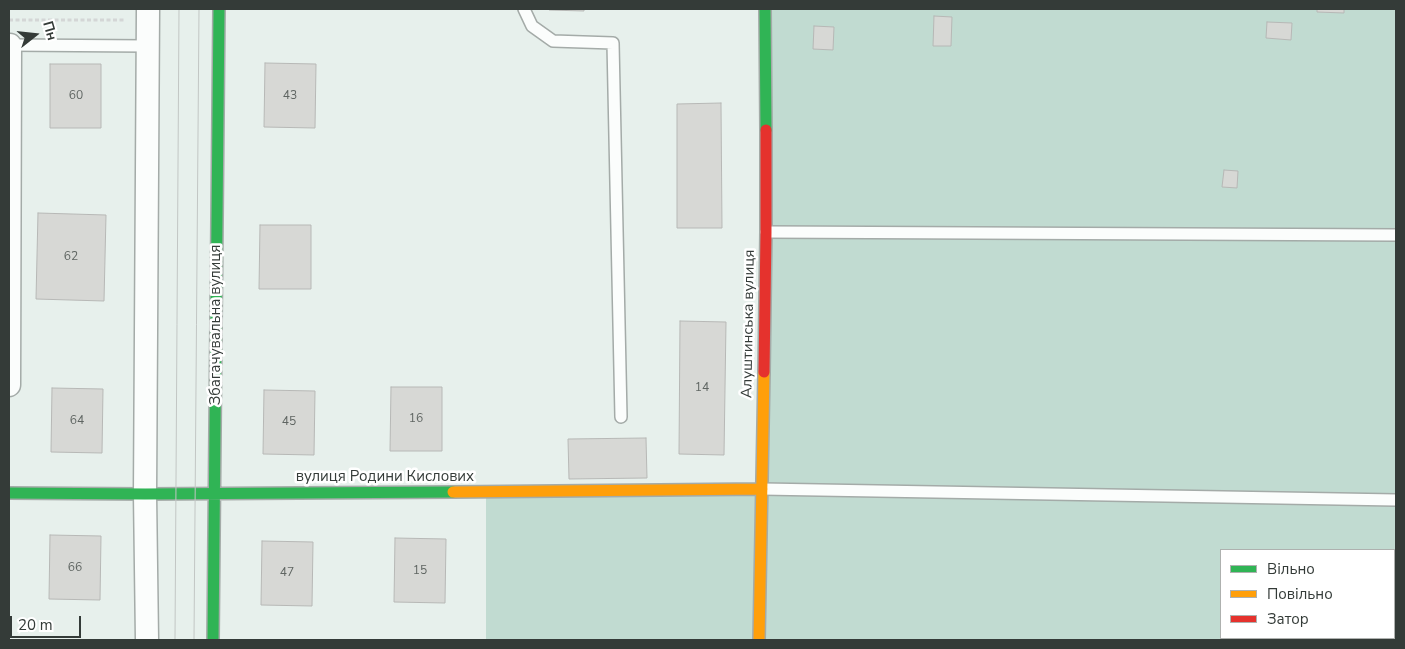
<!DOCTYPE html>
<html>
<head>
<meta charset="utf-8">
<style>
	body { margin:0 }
	#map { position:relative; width:1405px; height:649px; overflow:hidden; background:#e7f0ec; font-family:"Nunito Sans",sans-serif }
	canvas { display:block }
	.frame { position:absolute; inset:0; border:10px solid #343b38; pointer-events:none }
	.legend { position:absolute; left:1220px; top:549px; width:175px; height:90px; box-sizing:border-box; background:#fff; border:1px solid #aeb1af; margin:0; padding:6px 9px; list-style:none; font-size:15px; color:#343b38 }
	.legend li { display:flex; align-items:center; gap:10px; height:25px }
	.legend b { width:25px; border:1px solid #aeb1af }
	.north { position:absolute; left:10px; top:10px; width:50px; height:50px; -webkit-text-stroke:4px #fff; paint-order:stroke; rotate:74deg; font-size:14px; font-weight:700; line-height:20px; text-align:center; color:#343b38 }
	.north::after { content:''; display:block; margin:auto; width:18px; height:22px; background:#343b38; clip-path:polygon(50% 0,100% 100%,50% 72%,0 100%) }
	.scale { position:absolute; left:10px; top:616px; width:71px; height:22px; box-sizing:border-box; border:2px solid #343b38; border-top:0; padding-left:6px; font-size:15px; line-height:18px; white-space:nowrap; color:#343b38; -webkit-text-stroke:4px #fff; paint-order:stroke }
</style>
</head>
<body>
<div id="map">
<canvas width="1405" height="649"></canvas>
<div class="frame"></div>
<ul class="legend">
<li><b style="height:6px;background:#30b455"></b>Вільно</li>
<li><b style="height:6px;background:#ff9f0a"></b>Повільно</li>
<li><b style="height:6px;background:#e5322d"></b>Затор</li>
</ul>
<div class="north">Пн</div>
<div class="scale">20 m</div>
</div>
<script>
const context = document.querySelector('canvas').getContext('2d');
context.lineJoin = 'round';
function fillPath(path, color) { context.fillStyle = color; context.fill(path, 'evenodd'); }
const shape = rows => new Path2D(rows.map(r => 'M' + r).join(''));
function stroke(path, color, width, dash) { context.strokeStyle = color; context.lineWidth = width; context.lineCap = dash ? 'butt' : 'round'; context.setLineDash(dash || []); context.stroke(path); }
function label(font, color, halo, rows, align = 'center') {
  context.font = font + ' "Nunito Sans",sans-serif'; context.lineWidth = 5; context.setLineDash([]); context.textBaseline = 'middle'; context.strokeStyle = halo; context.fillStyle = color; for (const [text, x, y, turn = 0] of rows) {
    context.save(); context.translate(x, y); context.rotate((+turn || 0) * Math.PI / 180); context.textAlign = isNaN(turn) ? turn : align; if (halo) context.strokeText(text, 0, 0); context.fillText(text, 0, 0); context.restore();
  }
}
const green = shape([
	[765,9,1396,9,1396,640,486,640,486,491,762,489],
	[1221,550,1394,550,1394,638,1221,638]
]);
const building = shape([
	[549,9,584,9,584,11,549,10,549,9],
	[1317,9,1344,9,1344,13,1317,12,1317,9],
	[934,16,952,17,951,46,933,46,934,16],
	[1267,22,1292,23,1291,40,1266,38,1267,22],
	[814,26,834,27,833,50,813,49,814,26],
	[265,63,316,64,315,128,264,127,265,63],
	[50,64,101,64,101,128,50,128,50,64],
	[721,103,722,228,677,228,677,104,721,103],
	[1224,170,1238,171,1237,188,1222,187,1224,170],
	[38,213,106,215,104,301,36,299,38,213],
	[260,225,311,225,311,289,259,289,260,225],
	[680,321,726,322,724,455,679,454,680,321],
	[391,387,442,387,442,451,390,451,391,387],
	[52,388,103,389,102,453,51,452,52,388],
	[264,390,315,391,314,455,263,454,264,390],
	[646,438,647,478,569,479,568,439,646,438],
	[50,535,101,536,100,600,49,599,50,535],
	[395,538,446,539,445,603,394,602,395,538],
	[262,541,313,542,312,606,261,605,262,541]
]);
const path = shape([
	[9,20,126,20]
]);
const lane = shape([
	[524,9,532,26,553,41,613,43,621,417],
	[9,45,147,46],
	[766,232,1396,235],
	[762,489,1396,500]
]);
const street = shape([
	[9,385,10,45],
	[147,640,145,494,148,9]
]);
const fast = shape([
	[765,9,766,130],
	[9,493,145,494,453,492],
	[213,640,219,9]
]);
const slow = shape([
	[453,492,762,489],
	[759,640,764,372]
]);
const jam = shape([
	[764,372,766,232,766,130]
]);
const tram = shape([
	[175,640,179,9],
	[194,640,199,9]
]);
const numberNames = [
	["60",76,96],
	["43",290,96],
	["62",71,257],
	["14",702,388],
	["16",416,419],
	["64",77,421],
	["45",289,422],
	["66",75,568],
	["15",420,571],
	["47",287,573]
];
const streetNames = [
	["Алуштинська вулиця",749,324,-89],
	["Збагачувальна вулиця",216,325,-90],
	["вулиця Родини Кислових",385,477]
];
fillPath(green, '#c1dbd1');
fillPath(building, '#d7d8d5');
stroke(building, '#b7b8b6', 1);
stroke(lane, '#a4aba8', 14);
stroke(street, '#a4aba8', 25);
stroke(fast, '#a4aba8', 14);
stroke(slow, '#a4aba8', 14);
stroke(jam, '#a4aba8', 14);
stroke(path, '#d4d6d6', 3, [4, 2.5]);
stroke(lane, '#fbfdfc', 11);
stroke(street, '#fbfdfc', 22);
stroke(fast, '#30b455', 11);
stroke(slow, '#ff9f0a', 11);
stroke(jam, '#e5322d', 11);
stroke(tram, '#c2c6c4', 1);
label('12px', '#5f6562', null, numberNames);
label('15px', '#343b38', '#fff', streetNames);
</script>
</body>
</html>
